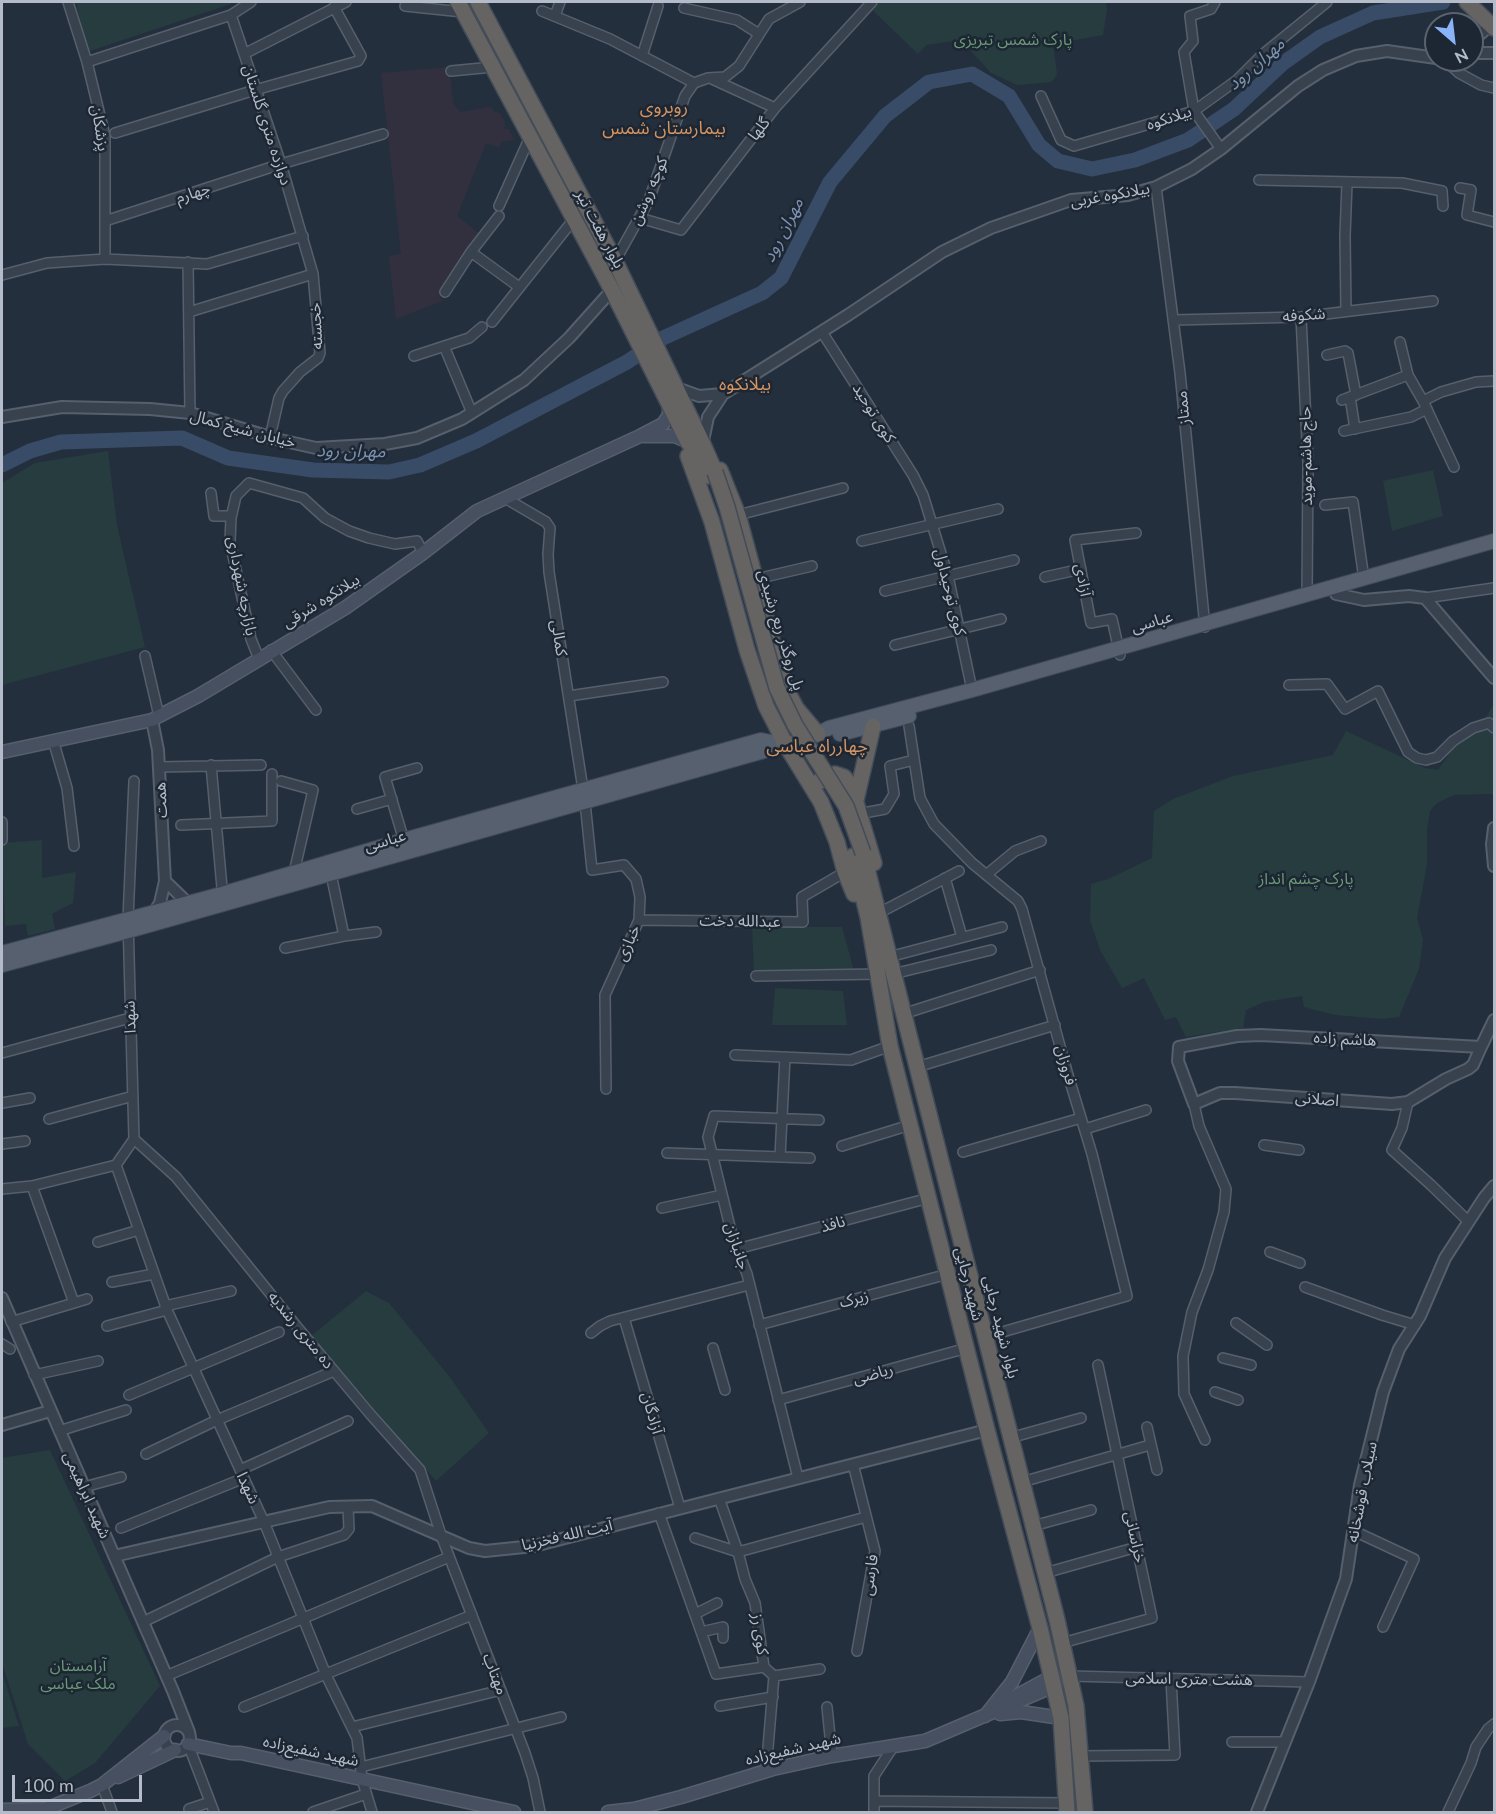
<!DOCTYPE html>
<html>
<head>
<meta charset="utf-8">
<style>
	body { margin:0 }
	#map { position:relative; width:1496px; height:1814px; overflow:hidden; background:#242f3e; font-family:Lato,sans-serif }
	canvas { display:block }
	.frame { position:absolute; inset:0; border:3px solid #b4bcc9; pointer-events:none }
	.north { position:absolute; left:1424px; top:12px; width:60px; height:60px; box-sizing:border-box; background:#1d2633; border:2px solid #59626f; border-radius:50%; rotate:152deg; font-size:16px; font-weight:700; line-height:24px; text-align:center; color:#b4bcc9 }
	.north::after { content:''; display:block; margin:auto; width:21px; height:27px; background:#8ab4f8; clip-path:polygon(50% 0,100% 100%,50% 72%,0 100%) }
	.scale { position:absolute; left:12px; top:1775px; width:130px; height:27px; box-sizing:border-box; border:3px solid #b4bcc9; border-top:0; padding-left:8px; font-size:18px; line-height:21px; white-space:nowrap; color:#b4bcc9; -webkit-text-stroke:4px #1d2633; paint-order:stroke }
</style>
</head>
<body>
<div id="map">
<canvas width="1496" height="1814"></canvas>
<div class="frame"></div>
<div class="north">N</div>
<div class="scale">100 m</div>
</div>
<script>
const context = document.querySelector('canvas').getContext('2d');
context.lineJoin = 'round';
function fillPath(path, color) { context.fillStyle = color; context.fill(path, 'evenodd'); }
const shape = rows => new Path2D(rows.map(r => 'M' + r).join(''));
function stroke(path, color, width, dash) { context.strokeStyle = color; context.lineWidth = width; context.lineCap = dash ? 'butt' : 'round'; context.setLineDash(dash || []); context.stroke(path); }
function label(font, color, halo, rows, align = 'center') {
  context.font = font + ' Lato,"Noto Sans Arabic",sans-serif'; context.lineWidth = 5; context.setLineDash([]); context.textBaseline = 'middle'; context.strokeStyle = halo; context.fillStyle = color; for (const [text, x, y, turn = 0] of rows) {
    context.save(); context.translate(x, y); context.rotate((+turn || 0) * Math.PI / 180); context.textAlign = isNaN(turn) ? turn : align; if (halo) context.strokeText(text, 0, 0); context.fillText(text, 0, 0); context.restore();
  }
}
const medical = shape([
	[449,67,454,105,461,112,491,107,494,112,500,113,505,122,504,129,509,129,514,140,501,142,499,148,486,143,457,216,480,234,439,294,442,301,396,319,389,256,401,254,381,73]
]);
const green = shape([
	[76,2,231,2,231,4,87,52],
	[864,2,1106,2,1107,10,1103,35,1053,44,1057,74,1052,82,1017,85,991,73,961,40,926,45,918,54],
	[108,451,117,525,145,647,2,685,2,483,35,463],
	[1433,470,1443,516,1392,531,1383,481],
	[1494,704,1494,790,1493,794,1454,795,1437,803,1430,811,1427,830,1427,865,1417,918,1423,940,1419,969,1399,1017,1382,1019,1335,1015,1304,1007,1302,996,1264,1002,1246,1010,1243,1028,1186,1037,1176,1017,1165,1020,1144,978,1122,988,1100,950,1090,920,1091,884,1108,879,1152,858,1154,811,1173,799,1233,776,1333,755,1346,731,1425,768,1438,770,1453,748,1478,730],
	[42,840,42,878,76,872,73,903,52,914,55,929,28,936,26,924,5,926,2,843],
	[752,927,842,927,854,971,754,972],
	[775,988,843,991,847,1025,772,1025],
	[366,1291,389,1303,449,1376,489,1433,436,1481,311,1336],
	[50,1450,160,1686,95,1763,65,1781,28,1744,2,1663,2,1458],
	[2,1672,19,1726,2,1728]
]);
const river = shape([
	[2,465,30,451,61,442,182,438,228,458,313,470,389,472,420,465,476,441,627,362,663,338,762,293,781,278,830,182,885,116,929,82,972,74,1009,96,1039,145,1058,161,1092,169,1135,160,1188,140,1234,109,1282,64,1320,37,1373,13,1443,2]
]);
const minor = shape([
	[68,2,87,62,105,136,105,259],
	[1215,2,1211,9,1190,16,1193,41,1184,52,1194,111,1221,149],
	[405,6,463,12],
	[684,8,737,20,759,34],
	[542,11,610,39,694,83],
	[231,15,281,164,313,274,320,353,318,358,300,372,283,391,279,398,270,437],
	[555,16,560,2],
	[244,54,346,2],
	[642,56,658,6],
	[1445,60,1459,73,1481,85,1494,88],
	[87,62,231,15,251,2],
	[451,71,493,67],
	[712,79,775,108],
	[1041,96,1061,140,1074,146,1194,111,1237,80,1262,55,1327,2],
	[115,133,255,90,358,61,361,56,334,7],
	[1259,180,1402,183,1442,191,1443,206],
	[1156,187,1180,373,1205,627],
	[1460,188,1471,190,1467,215,1494,222],
	[499,206,530,137],
	[640,218,681,230,775,108,872,2],
	[105,221,281,164,383,134],
	[471,252,519,287],
	[615,261,649,200,685,96,694,83,708,78,725,77,739,66,769,19,800,2],
	[188,262,190,413],
	[2,275,47,263,105,259,207,264,303,236],
	[445,292,471,252,499,216],
	[1346,311,1345,236,1347,183],
	[189,312,313,274],
	[1301,317,1308,463,1307,595],
	[1173,320,1301,317,1433,301],
	[492,322,574,219],
	[822,332,913,475,923,495,948,576,972,690],
	[1400,342,1408,375,1423,401,1454,467],
	[444,346,472,413],
	[1327,355,1345,351,1348,353,1356,395],
	[414,356,469,338,482,327],
	[1350,397,1355,429],
	[1342,400,1408,375],
	[1423,401,1441,392,1476,382,1494,381],
	[1344,431,1411,417,1427,409],
	[211,493,214,516,231,516],
	[505,498,546,522,550,528,548,554,549,572,585,802,592,870,624,865,636,879,640,897,639,920,605,995,606,1089],
	[1325,505,1353,502,1364,579],
	[738,515,843,488],
	[862,541,998,509],
	[1045,577,1081,569],
	[756,579,812,566],
	[885,591,1014,560],
	[1425,598,1494,588],
	[895,645,1001,619],
	[271,650,316,710],
	[1120,655,1112,619,1091,623,1075,540,1136,533],
	[145,656,159,716],
	[259,659,251,639,230,542,231,518,236,496,249,483,303,498,325,518,349,531,369,538,395,544,417,541,423,553],
	[1289,685,1327,684,1345,709,1378,691,1408,752,1417,758,1426,760,1437,757,1453,741,1473,728,1489,723,1494,728],
	[569,696,663,682],
	[909,726,920,798,934,824,972,863,1018,901,1022,909,1068,1075,1092,1154,1127,1296,985,1337],
	[53,740,67,788,74,846],
	[211,765,223,899],
	[160,767,261,765],
	[281,781,313,790,293,877],
	[357,809,392,799],
	[858,814,885,809,894,794,890,766,914,760],
	[2,822,2,840],
	[181,825,272,821,272,774],
	[405,844,385,777,417,768],
	[331,874,344,936],
	[986,875,1015,851,1041,841],
	[945,878,962,937],
	[879,913,959,871],
	[639,920,803,922,802,897,845,872],
	[285,948,344,936,376,932],
	[889,957,1002,927],
	[893,974,991,950],
	[756,976,879,974],
	[903,1014,1040,970],
	[2,1053,130,1018],
	[735,1055,851,1060,890,1046],
	[917,1067,1055,1025],
	[1408,1102,1402,1128,1392,1150,1431,1185,1468,1221],
	[2,1103,30,1098],
	[1194,1104,1199,1126,1226,1189,1224,1212,1208,1270,1192,1312,1183,1356,1184,1394,1205,1440],
	[49,1119,133,1096],
	[1085,1129,1146,1110],
	[134,1139,176,1177,298,1328,371,1415,420,1470,442,1538,525,1753,533,1778,540,1812],
	[134,1139,128,919,134,781],
	[2,1144,25,1141],
	[1264,1145,1299,1150],
	[842,1146,910,1125],
	[963,1152,1081,1118],
	[667,1153,810,1158],
	[780,1157,785,1057],
	[116,1165,167,1310,264,1522,326,1675,357,1738,362,1779,372,1812],
	[32,1186,74,1303],
	[2,1189,32,1186,116,1165,134,1139],
	[662,1208,722,1195],
	[98,1242,139,1230],
	[737,1249,929,1198],
	[1270,1252,1300,1263],
	[112,1282,154,1274],
	[1305,1287,1382,1315,1415,1325],
	[165,1306,231,1291],
	[624,1318,680,1508],
	[11,1322,87,1299],
	[1236,1323,1267,1345],
	[759,1325,948,1274],
	[107,1326,167,1310],
	[591,1333,600,1326,610,1321,749,1285],
	[2,1344,10,1349],
	[713,1348,725,1390],
	[1223,1358,1251,1365],
	[34,1375,98,1361],
	[1215,1392,1238,1400],
	[129,1395,279,1332],
	[778,1400,967,1348],
	[1147,1427,1157,1470],
	[59,1431,126,1410],
	[1010,1438,1081,1418],
	[146,1454,217,1420,334,1371],
	[853,1464,875,1551,857,1651],
	[240,1470,348,1421],
	[798,1478,747,1274,732,1235,708,1137,714,1116,819,1120],
	[1022,1482,1150,1445],
	[84,1487,121,1477],
	[719,1498,738,1552,745,1579,755,1603,764,1667,774,1676,766,1771],
	[659,1513,716,1674,764,1667],
	[1033,1526,1091,1510],
	[121,1528,244,1478],
	[1354,1531,1414,1559,1383,1627],
	[695,1538,738,1552,866,1517],
	[1045,1573,1137,1547],
	[695,1614,717,1603],
	[143,1622,278,1557,344,1535,349,1529,348,1507],
	[701,1632,723,1627,723,1638],
	[1062,1643,1152,1618,1098,1365],
	[166,1676,449,1557],
	[774,1676,820,1669],
	[1069,1676,1309,1682],
	[720,1706,773,1697],
	[244,1707,472,1615],
	[827,1707,832,1756],
	[352,1727,501,1690],
	[1232,1742,1285,1742],
	[188,1744,214,1812],
	[1081,1756,1175,1755,1171,1679],
	[361,1767,561,1717],
	[102,1785,112,1812],
	[874,1801,1067,1803],
	[190,1812,189,1809,210,1802],
	[313,1812,366,1794],
	[874,1812,874,1776,893,1747],
	[1448,1812,1471,1763,1476,1747,1488,1729,1494,1724]
]);
const tertiary = shape([
	[1472,41,1491,25],
	[1472,53,1494,53],
	[677,388,699,396,723,394],
	[2,417,62,407,150,409,190,413,280,440,316,448,385,444,417,438,462,419,524,380,569,338,612,290],
	[703,441,708,417,723,394,848,315,942,252,991,228,1071,200,1128,195,1156,187,1192,169,1221,149,1298,86,1323,70,1356,56,1387,51,1436,58],
	[1336,594,1364,600,1409,596,1425,598,1494,678],
	[152,720,158,750,165,881,160,903,153,914],
	[1494,828,1492,844,1494,866],
	[165,881,191,906],
	[1481,1047,1473,1065,1468,1069,1446,1079,1408,1102,1392,1104,1235,1093,1220,1093,1194,1104,1178,1061,1179,1047,1237,1036,1261,1035,1481,1047,1494,1020],
	[2,1298,173,1691,189,1732],
	[2,1425,50,1411],
	[114,1556,329,1507,372,1506,469,1548,485,1551,534,1546,987,1430],
	'164 1738a13 13 0 1 1 26 0a13 13 0 1 1-26 0Z',
	[1257,1812,1309,1682,1346,1579,1360,1485,1383,1392,1399,1349,1420,1316,1445,1258,1484,1198,1494,1186]
]);
const secondary = shape([
	[644,436,675,436,688,442],
	[2,752,152,720,159,716,198,696,345,608,423,553,477,511,640,436,663,424,669,415,669,406],
	[1007,1701,1051,1677,1059,1677],
	[1000,1714,1021,1712,1061,1718],
	[985,1716,1012,1682,1040,1628],
	[188,1744,231,1753,241,1753,514,1812],
	[118,1777,175,1750],
	[2,1810,46,1809,90,1791,102,1785,164,1736],
	[608,1812,634,1809,681,1797,773,1769,832,1756,925,1741,1054,1686,1069,1676]
]);
const primary = shape([
	[840,734,909,716],
	[2,953,222,894,404,840,761,740,786,745,818,734,829,728,972,690,1494,541],
	[2,965,128,931,764,751,775,744]
]);
const trunk = shape([
	[458,2,612,290,688,442,697,455,707,476],
	[478,2,615,261,702,442,713,467],
	[1467,2,1494,28],
	[688,456,712,522,747,650,766,706,786,745,821,802,837,842,845,872,854,894],
	[720,470,738,515,784,685,796,708,818,734],
	[818,782,835,774,844,777,851,786,874,863],
	[856,800,873,726],
	[863,853,1057,1620,1076,1706,1085,1812],
	[853,856,868,917,890,1046,987,1430,1040,1628,1061,1718,1067,1812]
]);
const trunkBridge = shape([
	[715,472,727,507,777,688,795,725,846,806,863,853]
]);
const parkNames = [
	["پارک شمس تبریزی",1013,40],
	["پارک چشم انداز",1306,879],
	["آرامستان",78,1666],
	["ملک عباسی",78,1684]
];
const streetNames = [
	["بیلانکوه",1169,118,-18],
	["دوازده متری گلستان",267,125,72],
	["پزشکان",100,128,81],
	["گلها",759,129,-52],
	["کوچه روشن",649,191,-67],
	["چهارم",193,193,-18],
	["بیلانکوه غربی",1110,195,-10],
	["بلوار هفت تیر",600,229,62],
	["شکوفه",1304,315,-4],
	["خجسته",316,326,-93],
	["ممتاز",1183,408,-96],
	["کوی توحید",874,413,58],
	["خیابان شیخ کمال",243,429,15],
	["حاج هاشم-موید",1306,456,-91],
	["آزادی",1083,580,79],
	["بازارچه شهرداری",242,586,79],
	["کوی توحیداول",950,592,76],
	["بیلانکوه شرقی",321,601,-32],
	["عباسى",1152,622,-16],
	["پل روگذر ربع رشیدی",781,630,73],
	["کمالی",559,638,81],
	["همت",161,800,-93],
	["عباسى",385,841,-16],
	["عبدالله دخت",740,921,1],
	["خبازی",628,943,-66],
	["شهدا",130,1017,-92],
	["هاشم زاده",1345,1039,3],
	["فروزان",1066,1065,74],
	["اصلانی",1317,1099,5],
	["نافذ",833,1224,-15],
	["جانبازان",737,1246,72],
	["شهید رجایی",969,1284,76],
	["زیرک",854,1299,-15],
	["بلوار شهید رجایی",1001,1327,76],
	["ده متری رشدیه",301,1330,51],
	["ریاضی",873,1374,-15],
	["آزادگان",652,1413,74],
	["شهدا",248,1488,65],
	["سیلاب قوشخانه",1362,1492,-79],
	["شهید ابراهیمی",87,1495,66],
	["آیت الله فخرنیا",567,1535,-13],
	["خراسانی",1135,1537,78],
	["فارسی",870,1575,-82],
	["کوی رز",760,1634,82],
	["مهتاب",495,1674,69],
	["هشت متری اسلامی",1189,1679,1],
	["شهید شفیع‌زاده",793,1749,-13],
	["شهید شفیع‌زاده",311,1751,12]
];
const waterNames = [
	["مهران رود",1256,64,-41],
	["مهران رود",783,230,-63],
	["مهران رود",351,451,1]
];
const neighbourhoodNames = [
	["روبروی",664,107],
	["بیمارستان شمس",664,128],
	["بیلانکوه",745,384],
	["چهارراه عباسی",817,746]
];
fillPath(medical, '#32303f');
fillPath(green, '#263c3f');
stroke(river, '#394c67', 15);
stroke(minor, '#565f6c', 12);
stroke(tertiary, '#565f6c', 14);
stroke(secondary, '#565f6c', 15);
stroke(primary, '#414a57', 16);
stroke(trunk, '#434c59', 18);
stroke(minor, '#38414e', 9);
stroke(tertiary, '#38414e', 10);
stroke(secondary, '#465061', 12);
stroke(primary, '#56606e', 14);
stroke(trunk, '#656462', 15);
stroke(trunkBridge, '#434c59', 18, []);
stroke(trunkBridge, '#656462', 15);
label('16px', '#6b9a76', '#1d2633', parkNames);
label('16px', '#b4bcc9', '#1d2633', streetNames);
label('italic 18px', '#7c92b1', '#1d2633', waterNames);
label('18px', '#d59563', '#1d2633', neighbourhoodNames);
</script>
</body>
</html>
